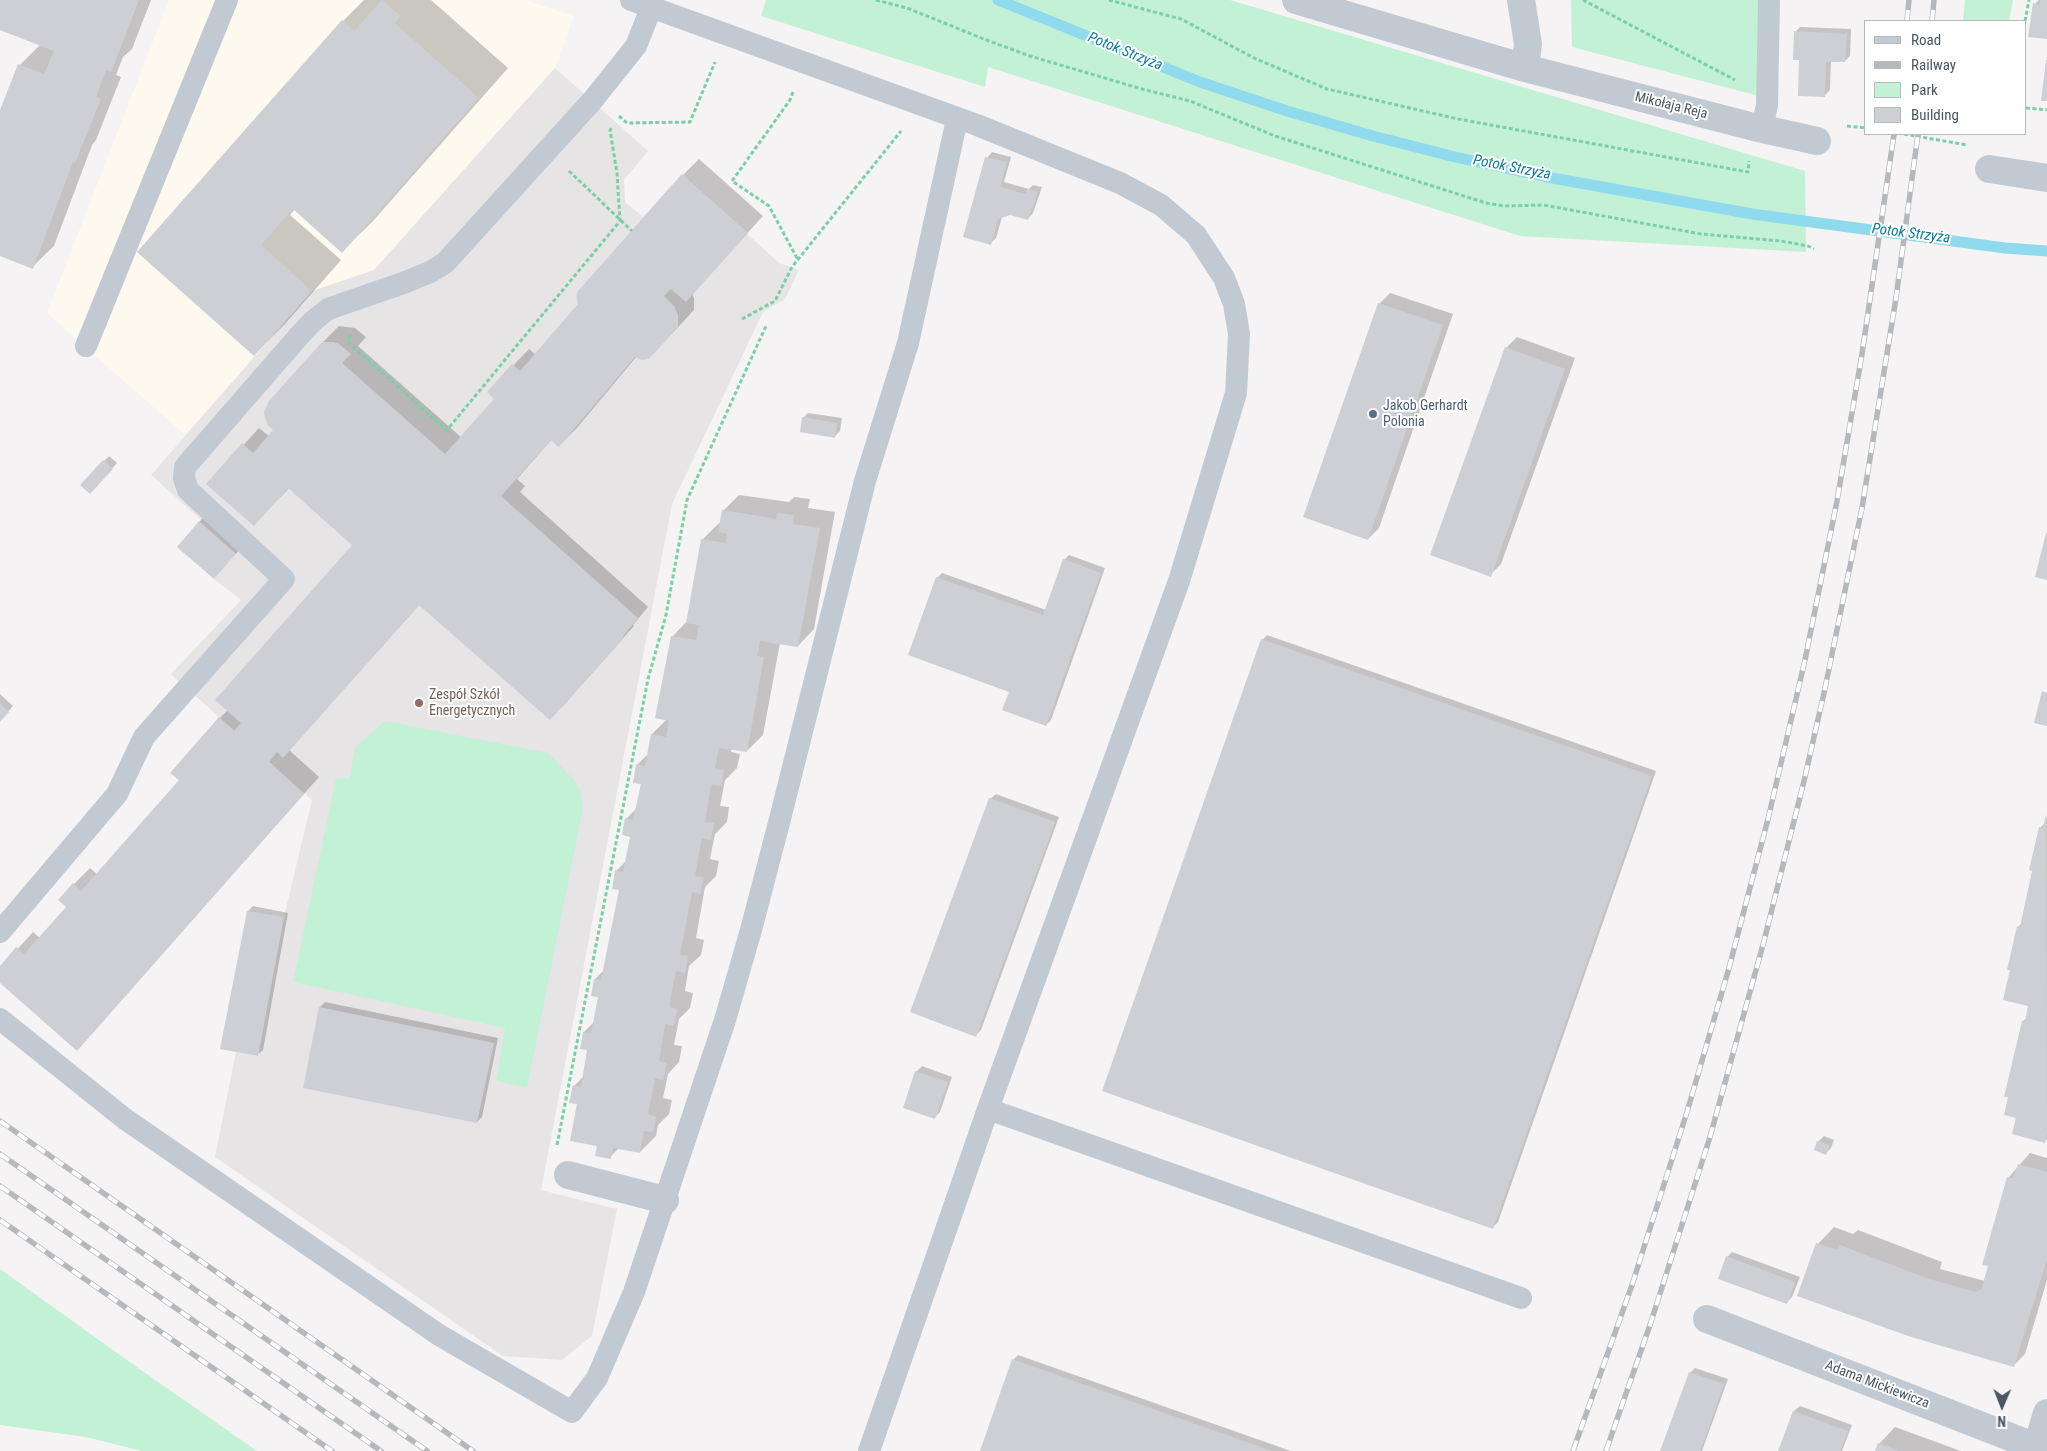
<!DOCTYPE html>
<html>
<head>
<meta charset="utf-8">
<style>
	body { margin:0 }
	#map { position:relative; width:2047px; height:1451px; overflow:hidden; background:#f5f3f3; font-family:"Roboto Condensed",sans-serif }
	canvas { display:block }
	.legend { position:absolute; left:1864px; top:20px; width:162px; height:115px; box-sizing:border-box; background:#fff; border:1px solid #b7bbc0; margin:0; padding:6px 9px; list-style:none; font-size:15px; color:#4a5661 }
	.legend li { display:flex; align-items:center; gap:10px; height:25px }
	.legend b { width:25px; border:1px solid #b7bbc0 }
	.north { position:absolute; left:1977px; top:1381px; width:50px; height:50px; -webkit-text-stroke:4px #fff; paint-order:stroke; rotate:181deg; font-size:14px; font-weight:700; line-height:20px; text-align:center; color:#4a5661 }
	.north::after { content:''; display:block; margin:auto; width:18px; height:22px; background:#4a5661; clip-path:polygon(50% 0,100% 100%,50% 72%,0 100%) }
</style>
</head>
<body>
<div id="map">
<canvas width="2047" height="1451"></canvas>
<ul class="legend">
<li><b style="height:6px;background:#c1cad2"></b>Road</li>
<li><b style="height:6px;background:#b5b8bd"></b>Railway</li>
<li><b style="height:14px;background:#c3f1d5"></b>Park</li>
<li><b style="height:14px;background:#cdcfd5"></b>Building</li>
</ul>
<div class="north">N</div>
</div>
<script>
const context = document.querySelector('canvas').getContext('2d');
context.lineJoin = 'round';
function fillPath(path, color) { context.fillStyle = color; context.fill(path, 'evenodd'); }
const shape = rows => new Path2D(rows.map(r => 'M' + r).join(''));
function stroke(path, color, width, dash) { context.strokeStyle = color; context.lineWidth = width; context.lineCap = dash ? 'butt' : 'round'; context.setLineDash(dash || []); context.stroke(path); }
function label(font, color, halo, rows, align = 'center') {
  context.font = font + ' "Roboto Condensed",sans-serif'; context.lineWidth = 4; context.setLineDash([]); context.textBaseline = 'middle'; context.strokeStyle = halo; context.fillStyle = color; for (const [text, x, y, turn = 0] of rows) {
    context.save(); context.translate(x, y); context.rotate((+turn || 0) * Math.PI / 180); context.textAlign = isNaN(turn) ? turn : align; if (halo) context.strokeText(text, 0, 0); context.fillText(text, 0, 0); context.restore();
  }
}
const commercial = shape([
	[169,0,525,0,574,16,555,68,374,270,312,291,185,435,47,313]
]);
const education = shape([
	[555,68,648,151,624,180,625,202,643,217,682,174,779,263,799,270,785,299,763,312,672,504,541,1190,617,1209,592,1336,562,1360,503,1356,215,1157,236,1052,258,1056,284,917,312,800,171,674,241,600,214,579,236,554,199,522,201,520,151,475,312,291,374,270]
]);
const green = shape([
	[766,0,1230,0,1805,171,1806,252,1520,236,988,67,985,87,761,16],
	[1571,0,1759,0,1759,96,1572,47],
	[1965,0,2013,0,2009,21,1963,21],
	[385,721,548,753,574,780,581,792,583,808,527,1088,496,1081,505,1028,293,982,336,778,349,779,355,748],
	[0,1269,131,1363,257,1451,142,1451,86,1437,0,1425]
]);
const shadow = shape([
	[0,0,151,0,132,49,123,57,116,75,121,77,96,140,92,145,54,246,32,267,0,254,0,114,20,65,40,45,0,29],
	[364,0,431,0,508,68,372,222,342,251,295,209,290,215,341,260,284,325,254,355,139,252,343,21],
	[2039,0,2047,0,2047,38,2035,4],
	[1800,27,1851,29,1850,56,1845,61,1831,60,1830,90,1825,95,1800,59,1795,32],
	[992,152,1011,157,1004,182,1029,189,1033,185,1042,187,1033,213,1028,219,1010,213,1002,217,996,238,991,243,987,158],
	[699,159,763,216,692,294,694,298,694,310,665,341,649,358,637,356,576,429,559,445,552,439,517,479,525,486,520,492,648,607,633,625,634,626,561,708,420,604,289,750,319,777,77,1049,0,981,0,968,33,932,40,938,68,907,74,884,90,868,97,874,180,780,220,718,228,710,354,545,289,488,254,524,208,484,259,428,269,436,274,430,318,347,339,326,355,328,366,337,358,346,462,438,496,399,488,392,529,349,536,355,580,304,683,175],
	[1390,293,1453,314,1379,528,1368,539,1379,304],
	[1517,337,1575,358,1501,564,1490,575,1506,348],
	[808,413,842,418,840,431,835,436,803,418],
	[109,456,117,463,95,488,104,461],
	[739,495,789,502,794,497,810,499,808,508,835,512,814,629,798,646,780,643,763,735,747,751,731,749,731,752,740,754,737,768,725,780,720,806,729,807,727,822,715,834,710,859,719,861,716,876,705,887,696,938,704,940,701,955,689,966,685,991,693,993,690,1008,679,1019,674,1045,682,1046,679,1062,668,1074,663,1098,672,1100,669,1114,658,1125,656,1136,640,1152,619,1148,610,1157,598,1145,578,1103,574,1086,584,1076,589,1049,584,1032,594,1022,599,996,595,979,604,970,620,889,616,871,626,861,631,836,626,819,637,808,642,783,637,765,648,754,652,734,667,719,672,637,688,620,702,540,719,523,721,524,723,511],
	[210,511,246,543,214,577,199,522],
	[1069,555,1105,568,1051,720,1046,725,1010,691,937,578,942,573,1046,610,1064,560],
	[1267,635,1656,771,1498,1222,1493,1227,1262,640],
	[0,694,13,706,0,721],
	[996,794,1059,817,981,1030,976,1035,990,799],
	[2047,816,2047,1139,2045,1141,2017,1118,2023,1021,2027,1018,2030,1005,2011,969,2018,927,2022,923,2027,900,2040,828,2045,823],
	[253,906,288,913,263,1050,257,1055,222,1048,248,911],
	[325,1002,498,1038,482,1117,477,1122,320,1007],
	[922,1066,952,1077,940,1112,935,1117,904,1107,917,1071],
	[1824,1136,1834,1140,1831,1148,1826,1153,1816,1149,1819,1141],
	[2030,1153,2047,1158,2047,1280,2025,1354,2014,1365,1818,1244,1834,1227,1853,1234,1858,1230,1942,1262,1940,1269,1985,1281,1990,1265,1984,1264,2009,1177],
	[1732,1252,1800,1277,1792,1297,1787,1302,1727,1257],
	[1018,1355,1291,1451,981,1451,1013,1360],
	[1695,1368,1728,1379,1702,1451,1662,1451,1690,1373],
	[1800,1406,1852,1425,1842,1451,1780,1451,1794,1411],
	[1895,1427,1961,1451,1876,1451,1879,1444]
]);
const stream = shape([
	[998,0,1200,82,1287,111,1373,136,1455,157,1547,177,1752,214,2005,248,2047,251]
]);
const building = shape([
	[0,0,139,0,111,72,106,70,96,97,101,99,75,163,73,162,33,269,0,256,0,110,18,64,44,74,54,51,0,30],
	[382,0,401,16,395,23,479,98,342,253,293,209,261,245,312,291,254,356,137,252,342,20,354,31],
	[2040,0,2047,0,2047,39,2028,37,2033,3,2039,5],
	[1794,31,1847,34,1845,62,1826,62,1825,97,1798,96,1799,60,1793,60],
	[2046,60,2047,60,2047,101,2041,101],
	[985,157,1007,162,1000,187,1026,194,1027,189,1038,192,1028,220,1010,215,998,219,991,245,963,237],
	[682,174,748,233,686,302,671,289,664,296,674,306,678,315,678,327,649,359,642,360,635,357,559,447,551,440,501,496,638,618,623,636,624,638,550,720,419,605,283,758,277,752,269,762,304,794,77,1051,0,983,0,966,16,947,24,954,66,907,58,900,73,883,81,891,179,780,170,773,219,717,234,731,241,723,215,700,352,545,288,488,254,526,206,484,242,443,253,453,273,430,267,424,265,417,264,412,269,401,322,342,333,342,339,344,351,354,342,363,445,454,494,399,487,392,512,364,520,371,578,304,576,295,578,291],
	[1378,303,1443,325,1368,540,1303,517],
	[1505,347,1565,369,1491,577,1430,555],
	[802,417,837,423,835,438,800,432],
	[103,460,113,469,90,494,80,485],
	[722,510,776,519,777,513,794,515,793,524,820,528,798,647,760,641,757,656,764,657,747,752,719,748,715,768,724,770,721,786,711,785,705,822,714,823,711,840,702,838,695,876,704,877,700,894,692,892,680,955,688,956,685,973,676,971,669,1007,677,1009,674,1026,665,1024,659,1061,667,1063,663,1080,655,1078,648,1114,656,1117,653,1132,644,1131,640,1153,613,1148,611,1159,595,1156,597,1146,570,1141,577,1104,569,1103,573,1085,581,1087,587,1050,580,1049,583,1032,591,1033,598,997,591,996,594,979,601,980,619,890,612,889,615,870,623,872,630,837,622,835,625,818,633,820,641,784,633,783,636,764,645,766,651,734,666,737,669,721,655,718,671,636,696,640,699,625,686,623,701,539,726,543,727,534,718,532],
	[199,521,236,554,214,579,177,547],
	[2046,533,2047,533,2047,580,2035,577],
	[1063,559,1101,573,1046,726,1002,710,1009,692,908,655,936,577,1043,615],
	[1261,639,1652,776,1493,1229,1102,1091],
	[2042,691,2047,693,2047,726,2034,723],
	[0,704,9,712,0,722],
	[989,798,1055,822,976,1037,910,1012],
	[2046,814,2047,1133,2045,1143,2012,1134,2016,1118,2004,1115,2008,1097,2004,1097,2022,1021,2025,1021,2028,1006,2003,1000,2010,970,2007,970,2017,926,2020,927,2032,871,2029,870,2039,827,2043,828],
	[247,911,284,917,258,1056,220,1049],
	[319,1007,494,1043,477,1123,303,1088],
	[915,1071,948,1082,935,1119,903,1108],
	[1817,1141,1830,1145,1826,1155,1814,1150],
	[2018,1164,2047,1172,2047,1259,2014,1367,1911,1337,1797,1296,1816,1243,1838,1250,1840,1245,1926,1278,1976,1292,1981,1290,1988,1266,1982,1265,2007,1177,2013,1178],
	[1726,1256,1795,1282,1787,1304,1718,1279],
	[1012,1359,1272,1451,980,1451],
	[1689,1372,1724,1384,1704,1441,1700,1451,1660,1451],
	[1793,1411,1848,1431,1840,1451,1778,1451],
	[1878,1443,1899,1451,1875,1451]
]);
const path = shape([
	[876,0,907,8,989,41,1030,56,1142,89,1190,101,1275,136,1486,203,1504,206,1544,205,1701,234,1781,241,1808,246,1814,249],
	[1109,0,1181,19,1254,58,1327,89,1458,119,1748,172,1749,161],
	[1583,0,1735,80],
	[2025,21,2029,0],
	[793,92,790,100,732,181,769,206,798,260],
	[2026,108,2047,110],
	[619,116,627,123,690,122,715,62],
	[1847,126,1866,128],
	[1904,134,1967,145],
	[569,171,632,231],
	[742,319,775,301,792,267,901,131],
	[350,335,349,343,447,430,620,221,617,173,610,130,612,128],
	[557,1145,648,679,666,615,687,500,766,326]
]);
const lane = shape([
	[631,0,977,125,1120,183,1161,205,1196,235,1224,278,1234,304,1239,334,1236,393,1179,581,988,1109,869,1451],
	[1762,128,1767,105,1769,0],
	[86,346,227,0],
	[0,932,117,794,144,737,284,579,188,490,184,478,185,467,299,336,313,321,328,309,406,282,430,272,445,263,592,101,636,46,651,8],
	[0,1019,125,1119,439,1335,572,1412,597,1378,634,1292,725,1020,751,930,780,819,865,481,908,343,957,119],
	[988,1109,1521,1298]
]);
const street = shape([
	[1296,0,1525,68,1754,127,1817,141],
	[1521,0,1528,44,1525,68],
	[1989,169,2047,178],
	[568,1175,665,1200],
	[1707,1319,2046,1451],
	[2037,1447,2047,1413]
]);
const rail = shape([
	[1907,21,1909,0],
	[1932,21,1934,0],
	[0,1121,473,1451],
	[0,1154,427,1451],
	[0,1186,381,1451],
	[0,1220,332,1451],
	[1573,1451,1632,1285,1687,1112,1729,968,1768,819,1805,660,1837,501,1862,354,1894,134],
	[1606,1451,1650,1325,1710,1137,1764,941,1804,781,1824,693,1862,508,1896,298,1918,134]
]);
const markers = [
	[1373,414,5,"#5c6f8a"],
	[419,703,5,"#8d6e63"]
];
const streetNames = [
	["Mikołaja Reja",1671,106,14],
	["Adama Mickiewicza",1877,1385,21]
];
const serviceNames = [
	["Jakob Gerhardt",1383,406],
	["Polonia",1383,422]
];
const educationNames = [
	["Zespół Szkół",429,695],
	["Energetycznych",429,711]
];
const waterNames = [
	["Potok Strzyża",1125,52,22],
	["Potok Strzyża",1512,168,11],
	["Potok Strzyża",1911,234,7]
];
fillPath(commercial, '#fdf9ef');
fillPath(education, '#e6e4e5');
fillPath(green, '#c3f1d5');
fillPath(shadow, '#0003');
stroke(stream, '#90daee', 11);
fillPath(building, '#cdcfd5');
stroke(path, '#7ad0a6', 3, [4, 2.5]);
stroke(lane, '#c1cad2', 22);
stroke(street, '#c1cad2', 28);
stroke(rail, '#b5b8bd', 5.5);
stroke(rail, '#fff', 4, [11]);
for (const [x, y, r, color] of markers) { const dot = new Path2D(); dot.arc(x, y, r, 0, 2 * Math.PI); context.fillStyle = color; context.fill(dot); stroke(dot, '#fff', 2); }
label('14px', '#4a5661', '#fff', streetNames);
label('14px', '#4e5e75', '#fff', serviceNames, 'left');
label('14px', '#785e54', '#fff', educationNames, 'left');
label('italic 15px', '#0c7c9b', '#fff', waterNames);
</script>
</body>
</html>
